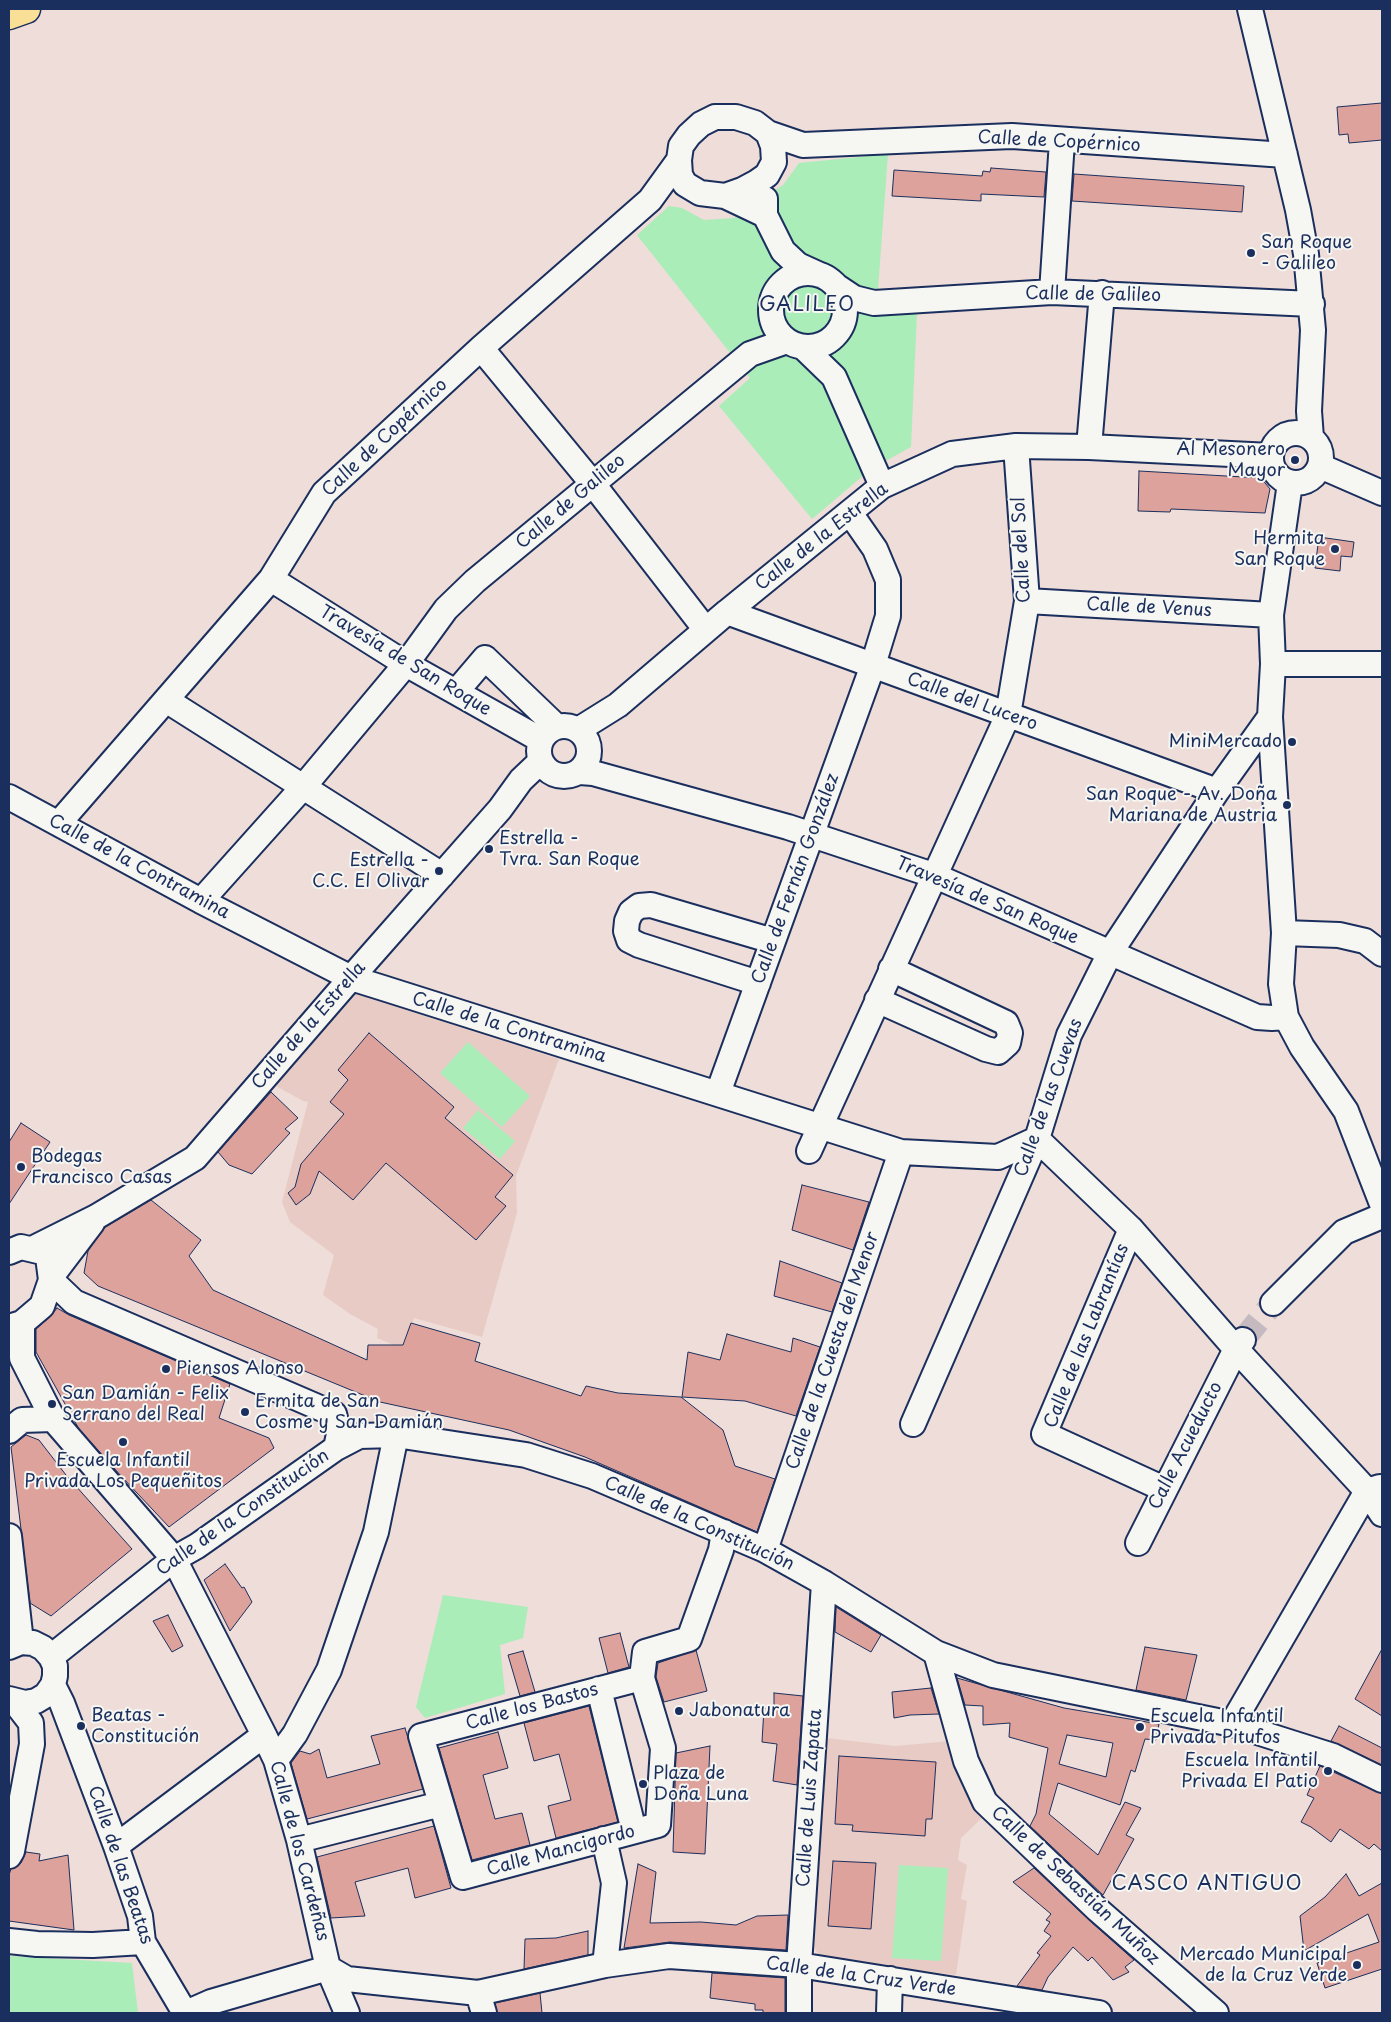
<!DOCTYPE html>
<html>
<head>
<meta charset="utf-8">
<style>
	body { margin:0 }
	#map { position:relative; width:1391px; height:2022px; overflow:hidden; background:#eeddd8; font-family:"Playpen Sans",sans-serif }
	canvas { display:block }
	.frame { position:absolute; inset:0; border:10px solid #1b2f5e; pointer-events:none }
</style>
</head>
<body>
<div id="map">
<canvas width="1391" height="2022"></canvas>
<div class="frame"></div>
</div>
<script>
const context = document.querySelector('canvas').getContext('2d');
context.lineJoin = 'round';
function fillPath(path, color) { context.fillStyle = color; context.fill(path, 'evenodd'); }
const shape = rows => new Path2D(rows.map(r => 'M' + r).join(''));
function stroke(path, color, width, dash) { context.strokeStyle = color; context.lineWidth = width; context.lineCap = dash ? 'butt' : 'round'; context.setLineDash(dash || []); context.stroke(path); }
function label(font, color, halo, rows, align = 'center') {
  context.font = font + ' "Playpen Sans",sans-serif'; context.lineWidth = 4; context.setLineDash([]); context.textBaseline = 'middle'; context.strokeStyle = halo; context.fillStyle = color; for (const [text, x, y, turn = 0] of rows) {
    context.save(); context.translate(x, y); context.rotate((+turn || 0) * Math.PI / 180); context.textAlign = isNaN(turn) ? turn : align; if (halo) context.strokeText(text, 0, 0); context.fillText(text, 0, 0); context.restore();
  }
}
const built = shape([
	[356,994,559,1059,516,1176,517,1213,482,1337,414,1318,401,1348,377,1338,378,1329,350,1314,323,1295,334,1255,290,1222,282,1202,308,1102,303,1101,276,1086],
	[827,1738,895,1746,951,1741,987,1813,961,1838,958,1860,967,1865,961,1899,967,1901,956,1975,820,1958,813,1945]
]);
const green = shape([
	[888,154,876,316,917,313,911,447,871,469,812,519,719,406,750,378,637,235,669,206,682,208,704,220,734,218,783,185,799,163],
	[468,1042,530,1096,502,1127,440,1073],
	[478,1110,515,1141,500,1159,463,1128],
	[443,1595,528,1607,523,1638,500,1645,505,1694,425,1718,416,1707],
	[899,1865,948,1868,941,1961,892,1958],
	[9,1956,132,1963,138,2013,9,2013]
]);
const building = shape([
	[1382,103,1382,140,1349,143,1348,134,1339,135,1337,107,1382,103],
	[991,168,1046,172,1044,197,981,194,981,201,892,196,894,170,982,176,983,171,990,172,991,168],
	[1074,174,1244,186,1242,212,1072,201,1074,174],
	[1139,471,1261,478,1270,489,1265,513,1171,509,1170,512,1138,511,1139,471],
	[1319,537,1354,542,1352,557,1341,556,1340,571,1315,568,1319,537],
	[369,1033,454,1107,445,1118,513,1175,495,1197,506,1206,476,1240,386,1163,353,1200,319,1171,310,1194,296,1205,288,1193,295,1187,301,1164,344,1114,330,1102,348,1080,338,1070,369,1033],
	[271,1092,298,1118,285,1129,290,1133,252,1174,229,1165,218,1152,271,1092],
	[21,1123,50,1142,9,1204,9,1142,21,1123],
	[802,1185,869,1202,853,1250,792,1230,802,1185],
	[151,1200,201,1240,189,1256,213,1290,367,1360,368,1345,403,1345,411,1323,480,1343,475,1361,581,1396,586,1386,618,1393,681,1397,723,1430,735,1466,775,1479,757,1532,585,1457,509,1430,380,1402,98,1286,84,1273,88,1251,104,1228,151,1200],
	[780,1261,842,1283,832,1312,774,1296,780,1261],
	[57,1308,69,1315,230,1384,219,1418,269,1438,274,1448,169,1527,122,1477,79,1429,36,1352,36,1329,51,1316,57,1308],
	[727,1334,791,1352,793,1338,820,1347,796,1416,745,1401,682,1397,688,1352,720,1360,727,1334],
	[26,1435,39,1440,66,1475,132,1549,51,1616,30,1603,11,1447,26,1435],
	[225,1564,242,1588,244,1587,252,1602,230,1631,204,1580,225,1564],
	[836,1607,881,1635,871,1652,835,1632,836,1607],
	[168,1615,183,1646,172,1652,153,1621,168,1615],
	[620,1633,629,1667,608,1673,599,1638,620,1633],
	[1145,1647,1197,1655,1186,1700,1136,1690,1145,1647],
	[1382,1649,1382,1716,1355,1699,1382,1649],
	[696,1650,707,1691,664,1702,656,1677,658,1663,696,1650],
	[523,1651,535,1692,520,1696,508,1655,523,1651],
	[957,1678,1064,1708,1159,1724,1156,1740,1145,1739,1135,1772,1131,1770,1120,1805,1058,1783,1049,1814,1098,1855,1125,1802,1141,1808,1126,1835,1134,1839,1103,1895,1030,1826,1036,1814,1048,1748,1009,1737,1010,1723,983,1725,983,1706,965,1705,957,1678],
	[1067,1735,1113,1743,1106,1777,1059,1764,1067,1735],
	[931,1688,939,1714,910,1715,894,1718,892,1692,931,1688],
	[774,1693,803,1696,797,1785,773,1781,777,1744,762,1742,764,1708,774,1709,774,1693],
	[589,1706,618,1822,556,1838,548,1806,571,1800,559,1754,534,1761,524,1723,589,1706],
	[1339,1726,1382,1748,1382,1765,1331,1741,1339,1726],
	[405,1728,423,1789,307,1819,291,1763,300,1751,310,1754,319,1749,327,1778,380,1764,371,1736,405,1728],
	[498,1732,508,1768,483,1775,495,1819,522,1813,530,1845,472,1860,439,1748,498,1732],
	[710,1746,705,1854,673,1852,676,1753,710,1746],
	[839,1756,936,1762,932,1819,926,1819,925,1836,852,1831,853,1825,835,1824,839,1756],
	[1320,1766,1382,1794,1382,1851,1374,1844,1369,1849,1340,1829,1331,1842,1311,1827,1301,1822,1314,1798,1307,1795,1320,1766],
	[434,1826,451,1888,415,1898,408,1868,355,1882,365,1916,331,1918,317,1857,434,1826],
	[26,1852,40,1854,39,1861,68,1855,74,1930,9,1921,9,1875,11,1869,21,1863,26,1852],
	[833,1861,876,1863,871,1929,828,1926,833,1861],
	[638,1864,656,1872,650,1923,701,1922,736,1925,757,1916,788,1915,786,1950,670,1942,624,1948,638,1864],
	[1034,1868,1089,1920,1134,1960,1125,1967,1129,1972,1113,1980,1092,1957,1088,1961,1073,1947,1048,1977,1042,1990,1017,1986,1040,1955,1037,1953,1051,1936,1044,1931,1050,1922,1046,1920,1051,1914,1013,1882,1034,1868],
	[1346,1874,1359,1896,1382,1883,1382,1969,1325,1988,1317,1963,1379,1942,1368,1914,1304,1951,1300,1916,1325,1897,1346,1874],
	[588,1931,588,1955,524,1969,525,1939,556,1938,588,1931],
	[712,1973,785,1978,785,2013,763,2013,763,2010,755,2010,755,2004,710,1998,712,1973],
	[540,1993,542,2013,497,2013,495,2003,540,1993]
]);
const minorTunnel = shape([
	[1243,1340,1273,1303]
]);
const minor = shape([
	[1250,9,1298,210,1306,254,1313,330,1309,411,1311,438],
	[768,133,803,145,1012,136,1285,155],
	[725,196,742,190,757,182,767,175,774,162,773,146,768,133,755,123,736,117,715,117,701,124,689,135,681,146,679,160,680,175,685,184,700,193,725,196,765,215],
	[765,199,765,215,783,251,798,265,820,275],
	'771 310a37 37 0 1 1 74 0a37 37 0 1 1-74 0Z',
	[836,286,854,298,874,303,1052,292,1312,304],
	[1052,292,1062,141],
	[803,347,834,377,882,486],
	[481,348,593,484,706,630],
	'1271 458a25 25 0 1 1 50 0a25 25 0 1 1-50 0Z',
	[1089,447,1102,293],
	[1320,466,1382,493],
	[1290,483,1271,615,1273,664,1270,717,1284,933,1281,984,1286,1017,1302,1047,1346,1111,1382,1204],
	[271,579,406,664,541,740],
	[1027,601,1271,615],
	[727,612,1217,791],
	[1273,664,1382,664],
	[456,692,485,658,557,727],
	[166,700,442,875],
	'539 751a25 25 0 1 1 50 0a25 25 0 1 1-50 0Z',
	[578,730,618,705,727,612,882,486,952,454,1016,446,1089,447,1271,456],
	[580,772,593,773,788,827,933,875,1257,1017,1272,1018,1286,1017],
	[9,797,201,901,351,978,383,988,901,1152,998,1157,1037,1139],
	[59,823,271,579,324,493,481,348,650,200,679,160],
	[201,901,304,786,406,664,446,609,475,581,750,354,787,341],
	[1284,933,1339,935,1365,941,1382,954],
	[758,983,639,945,629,940,626,931,627,921,631,912,639,906,651,905,773,941],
	[877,1000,986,1049,998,1052,1008,1043,1010,1033,1006,1023,891,969],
	[718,1093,873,665,888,616,888,580,875,549,850,513],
	[1037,1139,1131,1229,1236,1349,1367,1491,1382,1514],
	[809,1151,1008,715,1027,601,1016,446],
	[1131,1229,1044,1434,1164,1489],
	[32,1249,96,1217,195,1158,351,978,500,809,521,780,541,761],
	[9,1252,21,1247,42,1252,48,1257,51,1280,42,1306,22,1323,9,1327],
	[51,1277,92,1223],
	[51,1280,74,1302,334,1414,339,1434,336,1448],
	[1273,1303,1344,1232,1382,1216],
	[22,1323,22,1358,53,1419,174,1559,264,1735,276,1760,299,1840,328,1968,347,2013],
	[913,1424,1037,1139,1069,1035,1110,953,1217,791,1270,717],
	[9,1431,22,1420,53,1419],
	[9,1536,21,1642],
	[1138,1543,1236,1349,1243,1340],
	[765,1550,901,1152],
	[9,1647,21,1642,33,1643,43,1648,51,1657,55,1666,55,1676,53,1685,46,1695,36,1701,25,1703,9,1699],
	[936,1653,966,1761,985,1802,1098,1910,1216,2013],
	[51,1657,174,1559,197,1546,336,1448,359,1436,396,1435,526,1455,592,1476,765,1550,824,1583,936,1653,993,1675,1232,1724,1333,1756,1382,1780],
	[642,1678,421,1736,463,1877,658,1825,663,1748,642,1678,645,1652,689,1639,721,1550,724,1532],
	[53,1685,62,1703,116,1846,140,1916,143,1942,185,2013],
	[599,1689,634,1831],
	[1232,1724,1367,1491,1380,1487],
	[276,1760,295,1734,329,1670,376,1532,396,1435],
	[604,1839,614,1883,605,1965],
	[299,1840,441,1804],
	[116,1846,264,1735],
	[9,1856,12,1851,32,1744,31,1723,14,1701],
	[9,1941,37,1944,93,1945,143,1942],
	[478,1993,484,2013],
	[186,2013,211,2002,328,1968,347,1979,478,1993,605,1965,669,1956,799,1965,1099,2013],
	[799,2013,799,1965,824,1583],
	[889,2013,890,1979]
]);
const highway = shape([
	[9,15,26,9]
]);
const markers = [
	[1251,253,5,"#1b2f5e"],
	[1295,460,5,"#1b2f5e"],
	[1335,549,5,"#1b2f5e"],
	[1292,742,5,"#1b2f5e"],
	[1287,805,5,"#1b2f5e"],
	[489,849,5,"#1b2f5e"],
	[439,871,5,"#1b2f5e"],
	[21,1167,5,"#1b2f5e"],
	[166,1369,5,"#1b2f5e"],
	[52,1404,5,"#1b2f5e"],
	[245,1412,5,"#1b2f5e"],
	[123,1442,5,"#1b2f5e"],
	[679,1711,5,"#1b2f5e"],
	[81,1726,5,"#1b2f5e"],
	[1140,1727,5,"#1b2f5e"],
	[1328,1771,5,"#1b2f5e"],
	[643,1784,5,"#1b2f5e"],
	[1357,1965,5,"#1b2f5e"]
];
const streetNames = [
	["Calle de Copérnico",1059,142,3],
	["Calle de Galileo",1093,295,1],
	["Calle de Copérnico",385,438,-43],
	["Calle de Galileo",571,502,-40],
	["Calle de la Estrella",822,537,-38],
	["Calle del Sol",1022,550,-93],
	["Calle de Venus",1149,608,3],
	["Travesía de San Roque",405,661,31],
	["Calle del Lucero",972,702,20],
	["Calle de la Contramina",139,867,28],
	["Calle de Fernán González",796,879,-70],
	["Travesía de San Roque",987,901,23],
	["Calle de la Estrella",309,1026,-49],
	["Calle de la Contramina",509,1028,17],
	["Calle de las Cuevas",1049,1098,-70],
	["Calle de las Labrantías",1087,1336,-68],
	["Calle de la Cuesta del Menor",833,1351,-71],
	["Calle Acueducto",1186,1446,-63],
	["Calle de la Constitución",243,1513,-35],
	["Calle de la Constitución",699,1524,24],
	["Calle los Bastos",532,1707,-15],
	["Calle de Luis Zapata",810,1798,-86],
	["Calle de los Cardeñas",299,1851,75],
	["Calle Mancigordo",561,1851,-15],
	["Calle de las Beatas",120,1865,71],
	["Calle de Sebastián Muñoz",1075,1886,43],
	["Calle de la Cruz Verde",861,1977,8]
];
const poiNames = [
	["San Roque",1261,243],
	["- Galileo",1261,264],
	["Al Mesonero",1285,450,"right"],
	["Mayor",1285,471,"right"],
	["Hermita",1325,539,"right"],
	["San Roque",1325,560,"right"],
	["MiniMercado",1282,742,"right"],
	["San Roque - Av. Doña",1277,795,"right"],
	["Mariana de Austria",1277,816,"right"],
	["Estrella -",499,839],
	["Tvra. San Roque",499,860],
	["Estrella -",429,861,"right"],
	["C.C. El Olivar",429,882,"right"],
	["Bodegas",31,1157],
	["Francisco Casas",31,1178],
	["Piensos Alonso",176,1369],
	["San Damián - Felix",62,1394],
	["Serrano del Real",62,1415],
	["Ermita de San",255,1402],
	["Cosme y San Damián",255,1423],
	["Escuela Infantil",123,1461,"center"],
	["Privada Los Pequeñitos",123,1482,"center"],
	["Jabonatura",689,1711],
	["Beatas -",91,1716],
	["Constitución",91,1737],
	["Escuela Infantil",1150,1717],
	["Privada Pitufos",1150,1738],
	["Escuela Infantil",1318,1761,"right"],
	["Privada El Patio",1318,1782,"right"],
	["Plaza de",653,1774],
	["Doña Luna",653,1795],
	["Mercado Municipal",1347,1955,"right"],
	["de la Cruz Verde",1347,1976,"right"]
];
const quarterNames = [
	["GALILEO",807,305],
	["CASCO ANTIGUO",1207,1884]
];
fillPath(built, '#e9cbc6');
fillPath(green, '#aaedb8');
fillPath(building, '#dca29b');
stroke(building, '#1b2f5e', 1);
stroke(minorTunnel, '#c4bac0', 24, [24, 12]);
stroke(minor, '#1b2f5e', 28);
stroke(highway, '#1b2f5e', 31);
stroke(minor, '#f6f6f2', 24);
stroke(highway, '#fadf96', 28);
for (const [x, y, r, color] of markers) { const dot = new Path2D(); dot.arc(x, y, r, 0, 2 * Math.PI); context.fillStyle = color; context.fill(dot); stroke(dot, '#f6f6f2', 2); }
label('18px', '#1b2f5e', '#f6f6f2', streetNames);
label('18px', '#1b2f5e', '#f6f6f2', poiNames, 'left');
context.letterSpacing = '1px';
label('20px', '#1b2f5e', '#f6f6f2', quarterNames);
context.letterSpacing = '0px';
</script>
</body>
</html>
